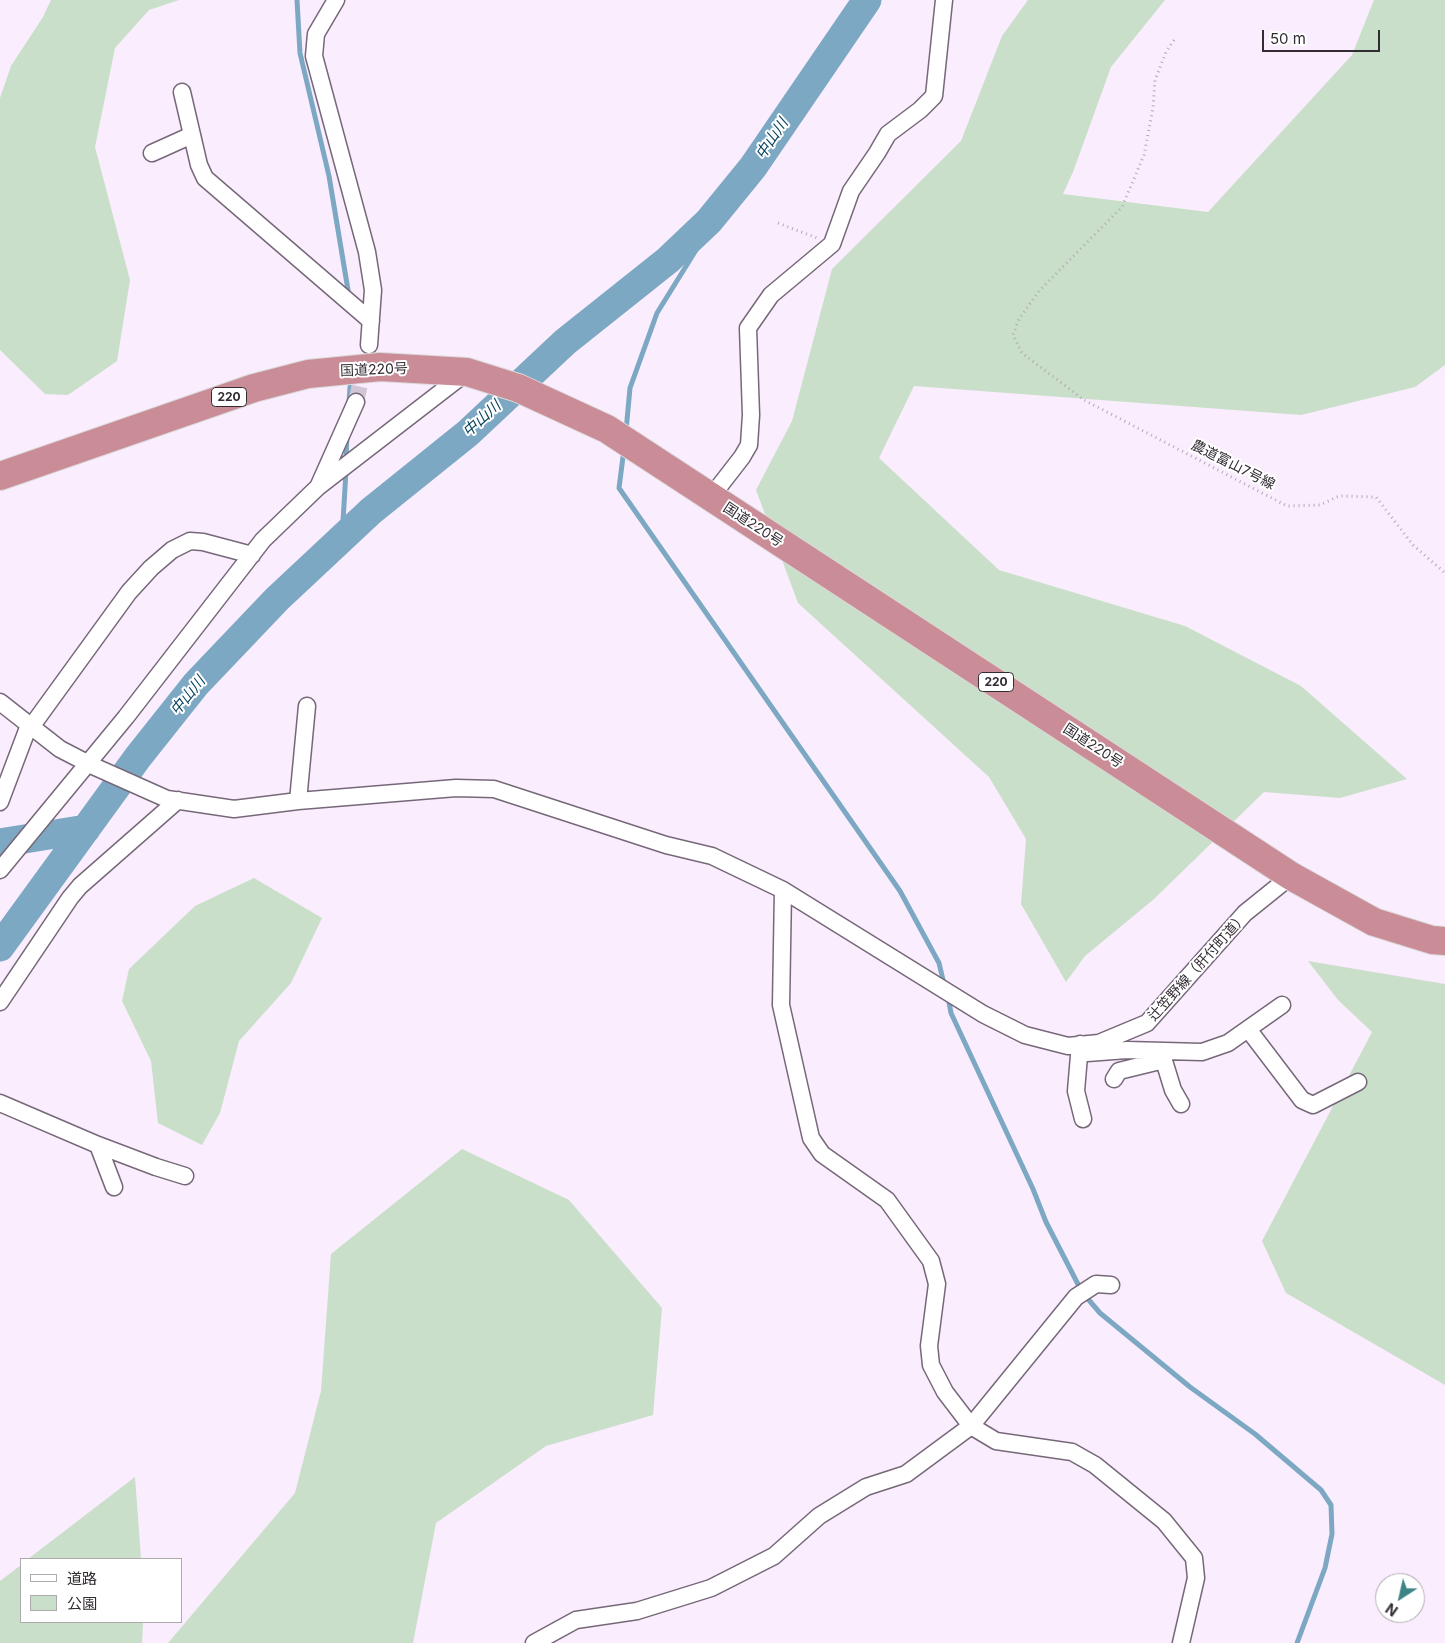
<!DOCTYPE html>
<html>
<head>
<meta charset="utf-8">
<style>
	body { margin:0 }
	#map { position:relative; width:1445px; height:1643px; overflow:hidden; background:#faedfd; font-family:Inter,"Noto Sans JP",sans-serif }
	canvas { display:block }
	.legend { position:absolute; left:20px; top:1558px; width:162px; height:65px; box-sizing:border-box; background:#fff; border:1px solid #adaaad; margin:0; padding:6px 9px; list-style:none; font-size:15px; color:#312b32 }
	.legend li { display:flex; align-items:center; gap:10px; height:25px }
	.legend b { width:25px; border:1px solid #adaaad }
	.north { position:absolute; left:1375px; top:1573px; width:50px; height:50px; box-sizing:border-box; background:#fff; border:1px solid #adaaad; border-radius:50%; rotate:215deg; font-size:14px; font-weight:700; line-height:20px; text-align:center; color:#312b32 }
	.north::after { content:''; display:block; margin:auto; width:18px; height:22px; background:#3d8585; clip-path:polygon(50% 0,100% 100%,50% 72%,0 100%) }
	.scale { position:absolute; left:1262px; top:30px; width:118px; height:22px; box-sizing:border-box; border:2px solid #312b32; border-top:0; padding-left:6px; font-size:15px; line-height:18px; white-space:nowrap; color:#312b32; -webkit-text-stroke:4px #fff; paint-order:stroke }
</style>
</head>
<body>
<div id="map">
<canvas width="1445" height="1643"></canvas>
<ul class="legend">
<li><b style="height:6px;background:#fff"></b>道路</li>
<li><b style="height:14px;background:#c9dfc9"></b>公園</li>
</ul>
<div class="north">N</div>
<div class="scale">50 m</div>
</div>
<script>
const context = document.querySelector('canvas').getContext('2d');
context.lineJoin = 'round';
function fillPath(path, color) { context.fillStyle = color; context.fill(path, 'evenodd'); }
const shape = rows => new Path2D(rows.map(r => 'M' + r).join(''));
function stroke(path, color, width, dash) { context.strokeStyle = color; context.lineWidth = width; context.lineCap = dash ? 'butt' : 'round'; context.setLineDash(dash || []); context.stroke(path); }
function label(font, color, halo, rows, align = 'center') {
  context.font = font + ' Inter,"Noto Sans JP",sans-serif'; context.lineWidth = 4; context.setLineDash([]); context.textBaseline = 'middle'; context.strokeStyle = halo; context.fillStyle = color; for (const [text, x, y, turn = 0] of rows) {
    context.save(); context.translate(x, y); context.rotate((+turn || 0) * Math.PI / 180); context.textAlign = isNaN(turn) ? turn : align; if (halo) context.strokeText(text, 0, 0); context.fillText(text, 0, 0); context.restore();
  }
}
const green = shape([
	[51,0,179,0,149,10,115,48,95,147,130,280,117,361,68,395,45,394,0,350,0,98,11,66,43,17],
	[1028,0,1165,0,1111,67,1073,172,1063,194,1208,212,1352,55,1374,0,1445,0,1445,365,1415,387,1301,415,914,386,879,458,999,570,1185,626,1301,686,1407,779,1340,798,1264,792,1154,899,1085,956,1066,982,1021,904,1026,839,989,777,798,603,756,490,792,421,832,269,961,141,1002,36],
	[254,878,322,918,291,983,239,1041,220,1113,202,1145,158,1123,151,1061,122,1001,129,969,195,906],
	[1308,961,1445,984,1445,1385,1286,1293,1262,1241,1372,1032,1338,1000],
	[462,1149,569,1200,662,1308,653,1415,546,1446,436,1523,413,1643,168,1643,295,1493,321,1391,331,1254],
	[135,1477,141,1559,28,1559],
	[21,1565,21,1622,143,1622,142,1643,0,1643,0,1581]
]);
const stream = shape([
	[297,0,300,53,329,176,349,296],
	[349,403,350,387],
	[626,431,630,388,657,313,701,242,709,221],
	[624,449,619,488,900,891,939,963,944,984],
	[346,460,347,436],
	[342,538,346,471],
	[948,997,951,1013,1033,1189,1046,1222,1082,1292,1100,1313,1190,1387,1255,1434,1321,1490,1331,1505,1332,1534,1325,1568,1297,1643]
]);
const river = shape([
	[0,843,86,829],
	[0,947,138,757,196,684,277,599,371,511,468,433,565,342,668,260,709,221,753,167,867,0]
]);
const minorTunnel = shape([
	[356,402,365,362]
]);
const path = shape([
	[1174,40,1166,52,1155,80,1153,108,1144,155,1122,207,1039,291,1019,319,1013,335,1022,353,1084,400,1287,506,1320,505,1339,496,1376,497,1413,545,1445,573],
	[778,223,817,238]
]);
const minor = shape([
	[336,0,316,34,314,56,367,252,373,290,369,345],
	[182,92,199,165,205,178,371,321],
	[152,153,192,135],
	[319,485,356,402],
	[711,497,742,457,749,445,751,415,748,328,771,295,832,244,851,191,877,153,888,134,920,110,934,96,944,0],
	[0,702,60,749,93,766,167,799,234,809,298,801,456,788,494,789,666,845,712,856,783,890,983,1014,1025,1035,1068,1046,1099,1043,1147,1023,1245,913,1291,876],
	[31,727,129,592,151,568,172,550,190,541,203,542,252,555],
	[298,801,307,706],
	[0,802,29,725],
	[0,870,126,717,263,540,318,487,467,372],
	[783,890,781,1005,811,1138,822,1154,887,1200,931,1261,937,1284,929,1346,931,1365,945,1392,971,1426,996,1441,1072,1452,1095,1465,1164,1521,1194,1558,1196,1578,1181,1643],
	[0,1002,70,898,80,886,178,800],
	[1248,1029,1302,1100,1313,1105,1358,1082],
	[1080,1044,1076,1091,1083,1119],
	[1161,1051,1173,1090,1181,1104],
	[1087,1053,1127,1050,1202,1052,1228,1043,1282,1005],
	[1114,1079,1119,1071,1164,1060],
	[0,1103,98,1145,156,1167,185,1176],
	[98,1145,114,1187],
	[534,1643,576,1620,637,1611,711,1588,774,1556,819,1516,866,1487,906,1474,971,1426,1076,1297,1096,1284,1111,1285]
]);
const trunk = shape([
	[0,476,254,388,308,374,380,367,467,372,518,388,607,429,1291,876,1374,922,1432,940,1445,941]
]);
const shields = [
	[229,397,35],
	[996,682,35]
];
const shieldNames = [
	["220",229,397],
	["220",996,682]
];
const streetNames = [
	["国道220号",374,370,-2],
	["農道富山7号線",1233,465,27],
	["国道220号",753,525,33],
	["国道220号",1093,746,33],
	["辻笠野線（肝付町道）",1198,967,-48]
];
const waterNames = [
	["中山川",772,139,-56],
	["中山川",482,419,-42],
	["中山川",188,696,-51]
];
fillPath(green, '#c9dfc9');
stroke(stream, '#7da8c3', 5);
stroke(river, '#7da8c3', 29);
stroke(minorTunnel, '#d2c6d4', 16, [16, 8]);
stroke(minor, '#766879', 19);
stroke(trunk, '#dad9da', 30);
stroke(path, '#b4a9b6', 3, [1, 4]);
stroke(minor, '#fff', 16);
stroke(trunk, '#ca8c96', 28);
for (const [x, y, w] of shields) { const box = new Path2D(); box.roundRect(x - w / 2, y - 9.5, w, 19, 4); context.fillStyle = '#fff'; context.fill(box); stroke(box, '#312b32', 1); }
label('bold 12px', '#312b32', null, shieldNames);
label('14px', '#312b32', '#fff', streetNames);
label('italic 15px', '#013e59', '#fff', waterNames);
</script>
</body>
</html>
